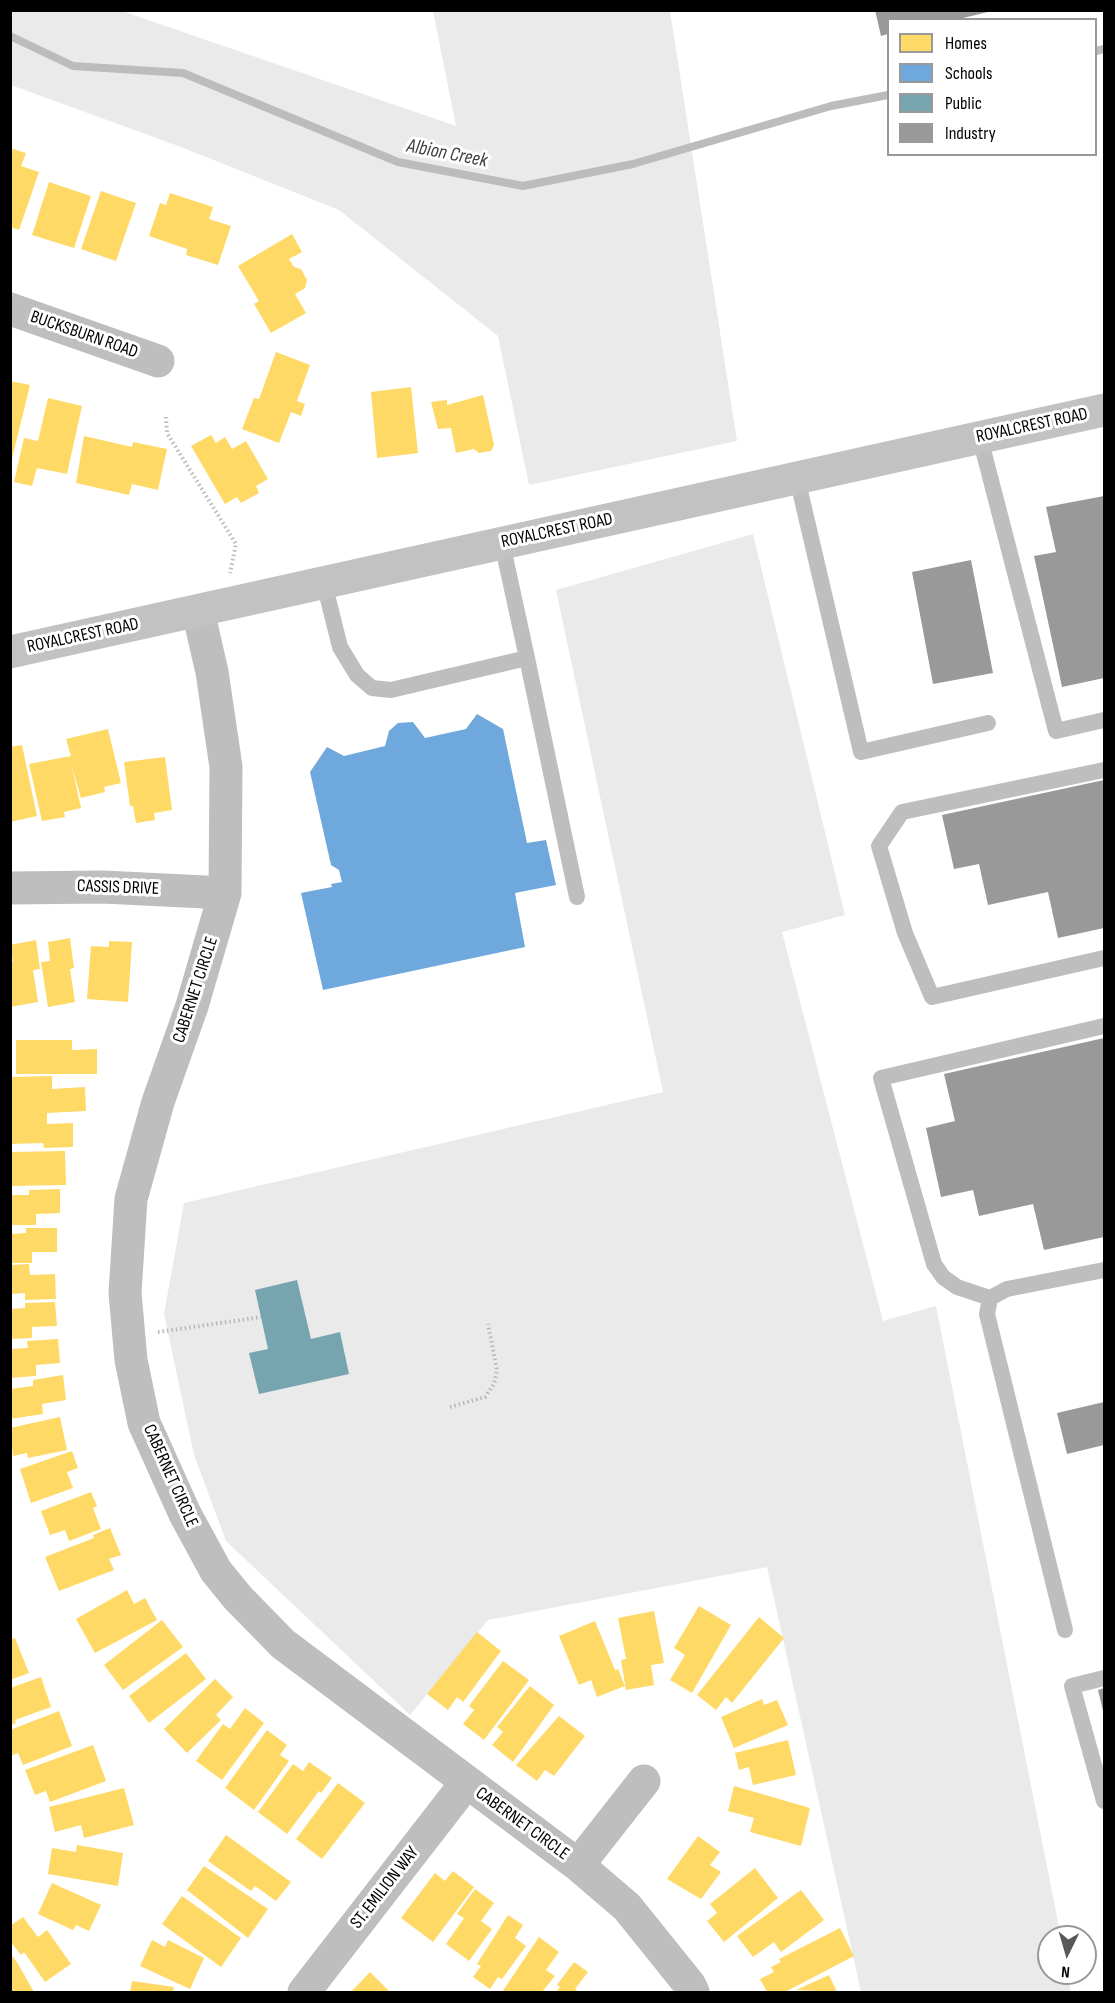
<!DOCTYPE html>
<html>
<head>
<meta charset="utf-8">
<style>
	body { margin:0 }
	#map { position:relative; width:1115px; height:2003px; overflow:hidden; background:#fff; font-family:"Sofia Sans Condensed",sans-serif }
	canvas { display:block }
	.frame { position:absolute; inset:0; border:12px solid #000; pointer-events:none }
	.legend { position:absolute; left:887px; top:18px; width:210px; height:138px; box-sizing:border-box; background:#fff; border:2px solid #999; margin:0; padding:8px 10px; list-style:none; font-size:18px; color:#000 }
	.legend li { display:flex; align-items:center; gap:12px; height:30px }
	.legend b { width:30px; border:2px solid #999 }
	.north { position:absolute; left:1037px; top:1925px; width:60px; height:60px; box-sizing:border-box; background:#fff; border:2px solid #999; border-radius:50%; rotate:185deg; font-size:16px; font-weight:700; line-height:24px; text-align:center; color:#000 }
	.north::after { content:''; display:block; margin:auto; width:21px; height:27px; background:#595959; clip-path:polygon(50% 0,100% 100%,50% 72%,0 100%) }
</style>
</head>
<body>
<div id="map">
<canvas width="1115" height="2003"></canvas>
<div class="frame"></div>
<ul class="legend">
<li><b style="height:16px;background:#ffd966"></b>Homes</li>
<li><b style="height:16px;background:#6fa8dc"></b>Schools</li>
<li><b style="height:16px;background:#76a5af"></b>Public</li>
<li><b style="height:16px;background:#999"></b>Industry</li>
</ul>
<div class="north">N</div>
</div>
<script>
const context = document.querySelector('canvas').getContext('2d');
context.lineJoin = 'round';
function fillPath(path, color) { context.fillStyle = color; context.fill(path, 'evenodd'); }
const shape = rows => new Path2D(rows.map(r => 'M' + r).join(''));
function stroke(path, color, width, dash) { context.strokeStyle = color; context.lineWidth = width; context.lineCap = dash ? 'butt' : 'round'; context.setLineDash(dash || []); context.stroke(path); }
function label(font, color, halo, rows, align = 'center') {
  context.font = font + ' "Sofia Sans Condensed",sans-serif'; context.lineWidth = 6; context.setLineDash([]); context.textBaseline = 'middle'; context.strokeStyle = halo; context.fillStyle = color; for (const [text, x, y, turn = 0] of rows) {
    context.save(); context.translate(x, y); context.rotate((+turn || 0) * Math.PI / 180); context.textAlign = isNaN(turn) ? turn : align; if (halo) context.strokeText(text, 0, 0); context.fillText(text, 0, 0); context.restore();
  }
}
const green = shape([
	[10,11,122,11,456,126,433,11,670,11,737,441,529,485,498,336,339,210,181,147,11,85],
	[753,534,845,915,782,932,883,1321,936,1306,1061,1937,1049,1937,1049,1973,1068,1973,1071,1992,861,1992,767,1567,488,1620,410,1715,226,1541,194,1455,164,1314,184,1203,663,1092,556,590]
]);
const homes = shape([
	[10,148,26,153,21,166,39,172,19,230,10,227],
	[49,182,91,196,74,248,32,235],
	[101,191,136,203,116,261,81,249],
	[170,193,213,207,209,219,231,226,218,265,186,255,187,249,149,236,160,203,166,205],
	[292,234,302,252,289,259,294,267,301,269,307,280,305,288,295,294,306,313,271,333,254,304,259,301,238,266],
	[276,352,310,365,297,401,305,404,301,416,291,412,279,443,242,429,254,398,259,399],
	[10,381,30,385,11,463,10,462],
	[411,387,418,453,377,458,371,392],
	[483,395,494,445,491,451,479,453,474,449,456,453,451,428,438,429,431,402,447,400,447,405],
	[48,398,82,406,67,474,37,468,32,486,14,482,24,438,38,441],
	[211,435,216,443,225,437,232,449,246,441,268,479,256,486,259,493,241,503,237,497,225,504,191,446],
	[84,436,132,447,133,442,167,449,158,490,132,484,129,495,76,483],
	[108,729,121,783,104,787,105,792,81,798,72,767,81,808,64,812,65,817,42,821,29,764,71,756,66,739],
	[22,745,37,816,10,822,10,747],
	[165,757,172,810,154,813,155,820,136,823,133,806,130,806,124,762],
	[70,938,74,968,70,969,75,1002,48,1007,41,962,50,961,48,942],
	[36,940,40,969,33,970,38,1002,10,1007,10,962,13,962,10,945],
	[109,941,132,942,128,1002,87,999,91,946,109,947],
	[16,1040,72,1040,72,1050,97,1049,97,1074,16,1074],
	[52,1076,52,1089,85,1087,86,1111,47,1113,47,1124,73,1123,73,1147,44,1148,43,1143,10,1144,10,1077],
	[65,1151,66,1185,10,1186,10,1152],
	[60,1189,60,1213,36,1214,36,1225,10,1225,10,1195,29,1195,29,1190],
	[26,1228,57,1228,57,1252,32,1252,32,1263,10,1263,10,1234,26,1233],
	[29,1264,30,1275,55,1274,56,1299,25,1300,25,1293,10,1294,10,1265],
	[55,1302,57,1326,32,1327,32,1338,10,1339,10,1309,25,1308,25,1303],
	[58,1339,60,1363,36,1365,36,1376,10,1378,10,1349,28,1348,27,1341],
	[63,1375,66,1400,42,1404,43,1414,10,1419,10,1389,33,1386,33,1380],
	[60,1417,67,1450,28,1458,27,1453,13,1456,10,1428],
	[72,1451,78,1468,67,1472,73,1488,31,1503,20,1469],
	[91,1492,97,1506,93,1508,101,1529,69,1541,65,1530,50,1535,41,1511],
	[110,1528,121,1555,109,1559,114,1570,59,1591,45,1557,94,1538,93,1535],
	[127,1590,134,1604,145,1598,157,1620,95,1653,76,1619],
	[699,1606,731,1625,692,1693,670,1680,685,1655,674,1648],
	[654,1611,664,1663,651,1665,654,1685,626,1690,621,1660,626,1659,618,1618],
	[759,1617,784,1638,732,1703,726,1697,716,1710,697,1695],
	[162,1620,183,1647,123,1690,104,1665],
	[595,1621,615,1670,618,1669,625,1686,597,1697,591,1680,579,1685,559,1636],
	[477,1632,501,1651,463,1702,457,1697,448,1710,427,1694],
	[15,1638,29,1673,10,1680,10,1640],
	[186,1653,206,1679,149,1723,129,1696],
	[503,1661,529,1680,484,1740,463,1724,474,1710,469,1706],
	[41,1677,51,1707,15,1720,16,1723,10,1725,10,1688],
	[215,1679,233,1697,216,1715,221,1720,187,1753,164,1729],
	[530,1686,554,1705,513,1762,492,1745,503,1732,497,1727],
	[762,1699,764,1705,777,1700,788,1725,734,1748,721,1717],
	[245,1708,264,1723,222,1780,196,1761,223,1724,230,1729],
	[59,1711,72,1746,23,1765,18,1753,10,1756,10,1730],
	[559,1716,585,1736,554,1776,545,1770,537,1781,516,1765],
	[267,1730,287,1745,280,1755,289,1761,254,1810,225,1788],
	[788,1740,796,1775,753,1785,749,1767,739,1770,735,1753],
	[93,1745,106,1781,50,1802,46,1791,35,1795,25,1770],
	[309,1762,332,1778,321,1793,319,1791,287,1834,258,1812,293,1764,303,1771],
	[338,1783,365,1803,322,1859,296,1839],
	[734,1786,810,1808,801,1846,750,1832,754,1818,728,1811],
	[124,1788,134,1825,84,1838,81,1825,55,1832,49,1807],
	[226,1835,291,1882,276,1901,255,1886,251,1891,208,1861],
	[698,1836,720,1852,710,1865,721,1872,701,1899,667,1879],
	[77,1845,123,1853,118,1886,48,1874,52,1848,76,1852],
	[204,1866,268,1909,248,1938,187,1890],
	[755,1868,778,1898,724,1942,707,1921,717,1913,710,1904],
	[453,1871,474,1887,433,1942,401,1918,435,1873,445,1881],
	[52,1883,101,1905,89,1931,76,1925,73,1930,38,1914],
	[475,1889,494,1903,481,1921,492,1929,469,1961,446,1944,464,1918,457,1914],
	[801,1890,824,1920,781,1952,774,1942,753,1957,737,1936],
	[182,1896,241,1938,221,1967,162,1924],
	[508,1915,523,1925,515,1938,526,1946,502,1979,498,1977,490,1989,473,1977,481,1966,477,1964],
	[23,1917,38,1937,47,1930,71,1964,45,1982,24,1952,21,1955,10,1941,10,1926],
	[840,1928,854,1956,785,1992,767,1992,760,1979,774,1972,771,1967,781,1962,779,1959],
	[539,1937,559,1952,546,1970,555,1976,542,1992,502,1992],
	[152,1940,165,1947,168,1940,204,1958,190,1989,140,1966],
	[10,1953,17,1962,34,1992,10,1992],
	[574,1962,588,1972,575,1989,579,1992,556,1992,560,1987,557,1985],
	[370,1972,390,1992,351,1992],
	[829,1975,837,1992,796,1990],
	[132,1981,174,1987,173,1992,130,1992]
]);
const schools = shape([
	[477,714,503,729,527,843,546,840,556,885,515,893,525,947,323,990,301,893,332,887,331,884,342,882,339,870,331,865,310,772,327,747,344,756,385,746,389,731,398,723,413,722,425,738,466,729]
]);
const public = shape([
	[297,1280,311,1339,340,1332,349,1374,259,1394,249,1353,268,1349,255,1290]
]);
const industry = shape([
	[875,10,991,10,992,11,955,20,888,20,888,34,881,36],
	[1104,496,1104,678,1062,687,1034,556,1056,552,1046,507],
	[971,560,993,673,933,684,912,572],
	[1104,780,1104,928,1058,938,1048,892,988,905,979,864,954,869,942,815],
	[1104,1038,1104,1237,1044,1250,1033,1204,979,1216,973,1190,941,1197,926,1128,955,1121,944,1074],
	[1104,1402,1104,1445,1067,1454,1057,1413],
	[1104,1688,1104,1715,1098,1690]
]);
const stream = shape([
	[10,36,73,66,183,73,398,162,523,186,633,164,831,106,888,95],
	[1096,51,1104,49]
]);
const path = shape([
	[166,417,167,433,236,544,230,573],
	[158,1332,261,1317],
	[450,1407,485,1397,494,1384,497,1370,488,1324]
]);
const lane = shape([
	[980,438,1056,731,1104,720],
	[797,478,861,752,988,723],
	[324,583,340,647,357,675,372,688,391,690,527,658,502,543],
	[527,658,577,897],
	[1104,770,902,812,879,846,905,933,932,997,1104,958],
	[990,1298,957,1287,943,1277,934,1264,881,1078,1104,1026],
	[1065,1630,987,1314,990,1298,1007,1289,1104,1270],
	[1104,1678,1072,1686,1104,1801]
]);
const street = shape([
	[10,309,158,361],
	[198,611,212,672,226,767,225,893,192,1006,158,1102,131,1199,125,1293,131,1360,144,1423,185,1514,216,1571,238,1598,283,1644,578,1865,627,1907,689,1984,693,1992],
	[10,888,103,887,225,893],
	[578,1865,644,1781],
	[304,1992,466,1783]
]);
const secondary = shape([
	[10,652,1104,410]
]);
const streetNames = [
	["BUCKSBURN ROAD",84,335,19],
	["ROYALCREST ROAD",1032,426,-12],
	["ROYALCREST ROAD",557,531,-12],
	["ROYALCREST ROAD",83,636,-12],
	["CASSIS DRIVE",118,888,2],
	["CABERNET CIRCLE",196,990,-72],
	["CABERNET CIRCLE",170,1476,66],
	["CABERNET CIRCLE",522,1824,36],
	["ST. EMILION WAY",385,1888,-52]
];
const waterNames = [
	["Albion Creek",447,154,11]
];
fillPath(green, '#eaeaea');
fillPath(homes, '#ffd966');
fillPath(schools, '#6fa8dc');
fillPath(public, '#76a5af');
fillPath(industry, '#999');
stroke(stream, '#bcbcbc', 8);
stroke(path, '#b8b8b8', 4, [1.5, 3]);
stroke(lane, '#bebebe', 16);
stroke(street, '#bebebe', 33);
stroke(secondary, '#c2c2c2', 33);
label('18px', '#000', '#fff', streetNames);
label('italic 20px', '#414141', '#fff', waterNames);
</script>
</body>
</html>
